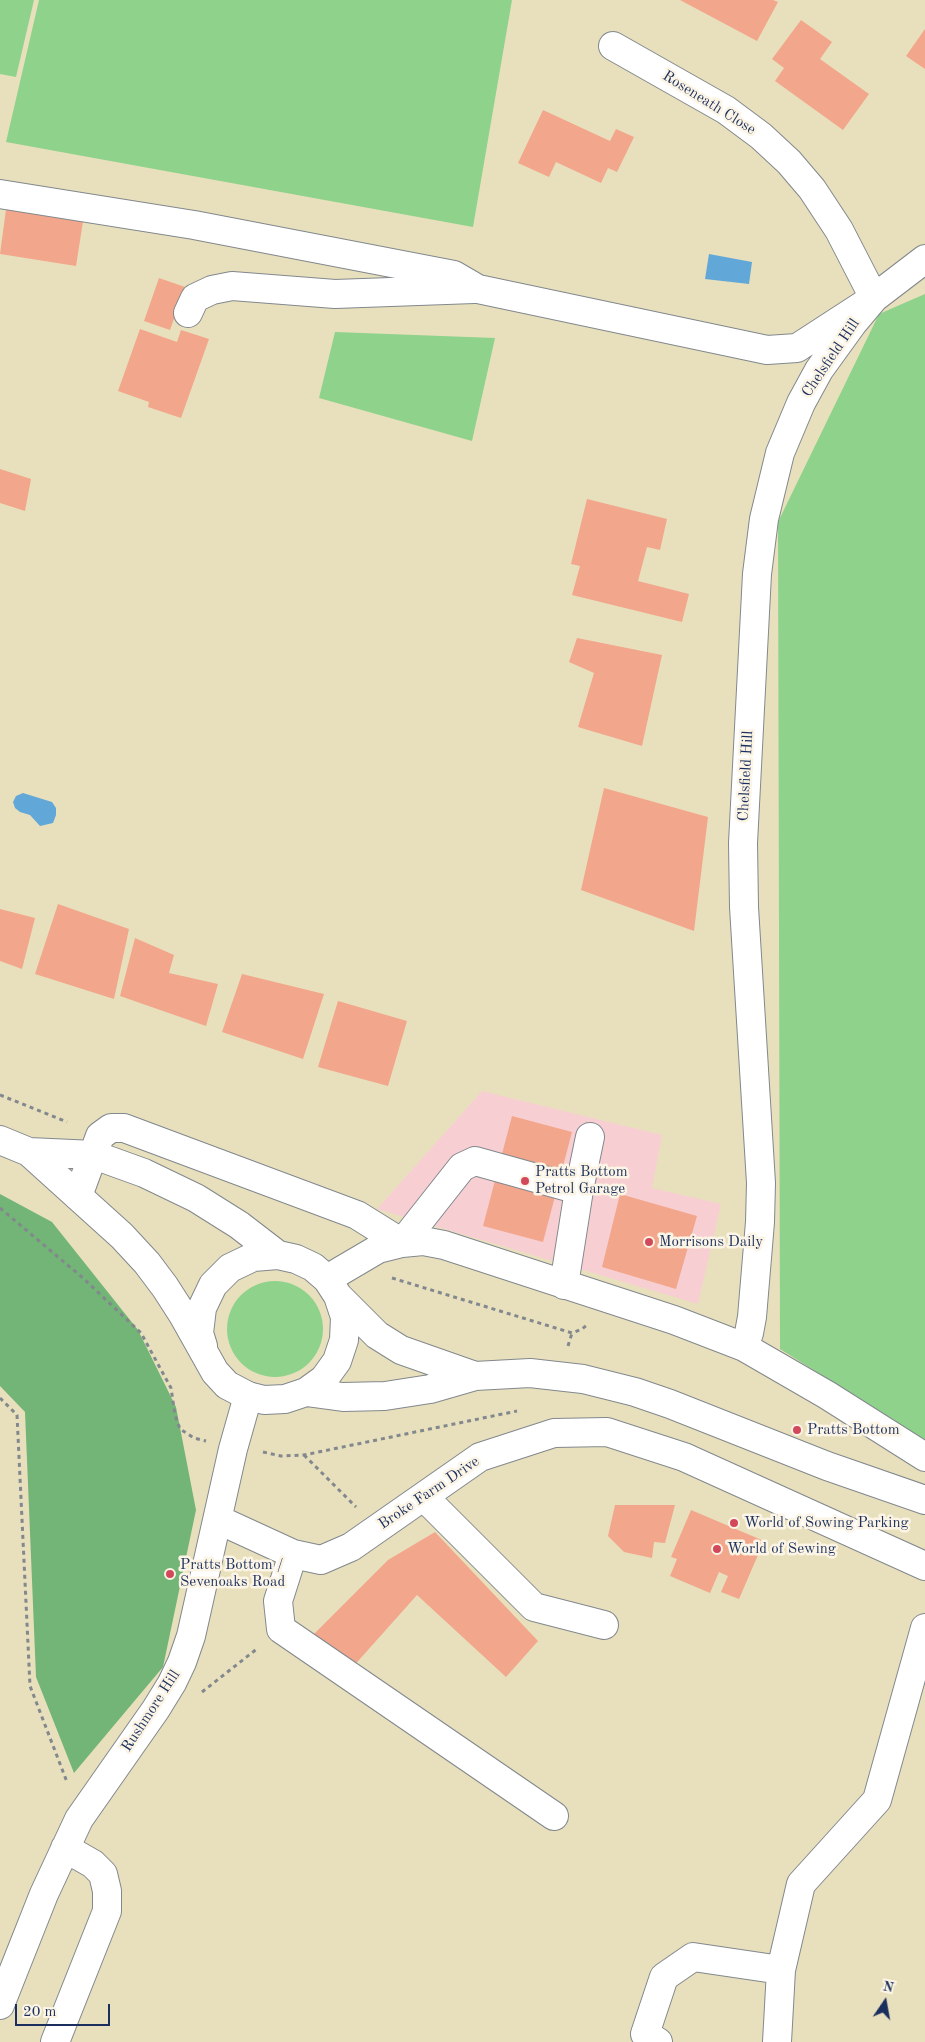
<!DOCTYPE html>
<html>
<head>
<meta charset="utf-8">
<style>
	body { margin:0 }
	#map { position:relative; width:925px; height:2042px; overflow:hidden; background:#e8e0bc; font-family:"Old Standard TT",serif }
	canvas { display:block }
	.north { position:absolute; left:860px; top:1977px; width:50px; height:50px; -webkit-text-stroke:4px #fcf5e5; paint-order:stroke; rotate:12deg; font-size:14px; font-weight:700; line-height:20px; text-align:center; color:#1b2f5e }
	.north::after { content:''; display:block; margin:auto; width:18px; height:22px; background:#1b2f5e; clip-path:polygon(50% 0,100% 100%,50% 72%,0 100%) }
	.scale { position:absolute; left:15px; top:2004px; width:95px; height:22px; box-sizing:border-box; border:2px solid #1b2f5e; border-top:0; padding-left:6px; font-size:15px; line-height:18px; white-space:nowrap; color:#1b2f5e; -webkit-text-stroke:4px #fcf5e5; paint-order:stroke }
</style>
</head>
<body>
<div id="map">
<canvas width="925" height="2042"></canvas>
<div class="north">N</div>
<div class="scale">20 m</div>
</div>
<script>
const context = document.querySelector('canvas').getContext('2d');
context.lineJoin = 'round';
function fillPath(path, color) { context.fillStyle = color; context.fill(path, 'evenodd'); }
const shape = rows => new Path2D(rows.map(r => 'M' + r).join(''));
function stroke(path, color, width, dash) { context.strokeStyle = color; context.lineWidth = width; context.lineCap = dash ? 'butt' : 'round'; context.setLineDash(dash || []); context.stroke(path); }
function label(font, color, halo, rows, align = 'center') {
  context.font = font + ' "Old Standard TT",serif'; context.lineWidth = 5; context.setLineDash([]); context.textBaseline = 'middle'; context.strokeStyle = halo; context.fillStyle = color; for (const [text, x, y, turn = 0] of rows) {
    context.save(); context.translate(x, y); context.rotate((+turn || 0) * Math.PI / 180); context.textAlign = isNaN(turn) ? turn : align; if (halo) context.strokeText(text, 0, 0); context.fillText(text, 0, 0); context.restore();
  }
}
const built = shape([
	[482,1091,662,1135,652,1188,721,1204,698,1304,377,1209]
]);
const green = shape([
	[0,0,34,0,16,77,0,74],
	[39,0,512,0,473,227,6,142],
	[925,294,925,1440,780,1349,778,522,879,314],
	[335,332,495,338,472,441,319,398],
	'227 1329a48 48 0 1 1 96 0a48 48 0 1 1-96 0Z'
]);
const forest = shape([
	[0,1194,52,1222,138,1330,176,1407,196,1510,163,1667,74,1773,36,1677,25,1412,0,1386]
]);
const water = shape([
	[709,254,752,262,749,284,705,279],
	[23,793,52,802,56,808,56,815,53,823,40,826,30,815,20,812,15,808,13,802,16,796]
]);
const building = shape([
	[680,0,773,0,778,2,757,41],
	[801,20,832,42,820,59,869,94,843,130,775,81,784,68,772,59],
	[925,29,925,69,906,56],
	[543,110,610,141,616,129,634,137,617,172,608,168,601,183,556,162,549,177,518,163],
	[7,202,84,215,76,266,0,254],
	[159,278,185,287,170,330,144,321],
	[140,329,177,342,181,330,209,339,181,418,148,407,149,402,118,391],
	[0,469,31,479,25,511,0,503],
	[587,499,667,519,660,550,647,547,638,581,689,594,682,622,572,595,580,566,571,564],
	[577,638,662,655,642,746,578,727,594,673,569,662],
	[604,788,708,817,694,931,581,890],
	[58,904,129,929,114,999,35,974],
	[0,909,35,918,22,969,0,961],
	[135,938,174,955,169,973,218,984,206,1026,120,996],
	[242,974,324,994,303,1059,222,1032],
	[338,1001,407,1021,388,1086,318,1067],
	[512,1116,572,1132,543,1242,483,1226],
	[620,1194,697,1216,676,1289,602,1267],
	[615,1505,675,1505,665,1543,654,1542,652,1558,624,1552,608,1536],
	[691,1510,764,1541,739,1599,721,1592,728,1576,719,1572,710,1593,670,1576,677,1559,671,1557],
	[435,1532,538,1641,506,1677,417,1595,351,1669,312,1636,388,1560]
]);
const path = shape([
	[0,1095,67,1122],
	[0,1208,83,1278,141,1333,171,1388,175,1415,180,1429,194,1438,206,1441],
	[392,1278,572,1333,582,1329,588,1324],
	[568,1346,572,1333],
	[0,1398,17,1415,30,1686,67,1782],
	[263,1452,281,1456,304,1455,517,1411],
	[304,1455,356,1507],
	[202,1692,258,1648]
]);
const minor = shape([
	[0,194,194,225,454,275,478,289,767,350,797,348,874,298,839,230,812,189,789,162,761,136,726,110,613,46],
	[188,313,195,298,212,290,232,286,335,294,474,289],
	[78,1196,100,1136,111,1128,124,1128,357,1215,402,1243,462,1167,475,1161,579,1190],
	[327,1279,378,1249,402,1243,423,1241,444,1245,674,1320,744,1347,827,1395,925,1457],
	[564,1285,579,1190,590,1137],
	[744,1347,749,1333,752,1317,760,1222,761,1183,744,907,743,843,757,574,764,519,780,453,801,403,819,370,853,323,874,298,925,259],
	[424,1497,534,1607,604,1625],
	[219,1520,293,1554,321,1560,351,1547,480,1457,554,1433,607,1432,684,1457,925,1566],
	[293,1554,278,1601,281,1629,554,1816],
	[0,2005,44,1894,79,1819,156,1709,172,1683,182,1662,191,1636,233,1449,248,1396],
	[55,2042,107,1911,107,1891,103,1874,93,1864,65,1848],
	[658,2042,645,2034,664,1977,693,1957,781,1970],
	[777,2042,781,1970,801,1884,877,1800,925,1628]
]);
const highway = shape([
	[0,1140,29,1152,94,1155,144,1173,196,1198,239,1225,278,1255],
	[29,1152,122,1236,147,1263,165,1287,183,1315,215,1372,227,1385,248,1396,264,1400,285,1399,306,1392,324,1379,337,1361,344,1340,345,1317,338,1296],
	[203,1346,199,1333,202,1308,213,1285,230,1268,253,1257,278,1255,296,1259,313,1267,327,1279,338,1296,377,1335,401,1350,475,1376],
	[306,1392,343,1397,385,1396,430,1389,475,1376,530,1373,583,1379,635,1392,670,1404,827,1466,925,1500]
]);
const markers = [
	[525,1181,5,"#d1495b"],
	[649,1242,5,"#d1495b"],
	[797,1430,5,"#d1495b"],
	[734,1523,5,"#d1495b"],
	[717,1549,5,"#d1495b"],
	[170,1574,5,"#d1495b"]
];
const streetNames = [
	["Roseneath Close",709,103,32],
	["Chelsfield Hill",831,358,-56],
	["Chelsfield Hill",746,776,-87],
	["Broke Farm Drive",429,1493,-34],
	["Rushmore Hill",151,1711,-57]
];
const poiNames = [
	["Pratts Bottom",535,1172],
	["Petrol Garage",535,1189],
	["Morrisons Daily",659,1242],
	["Pratts Bottom",807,1430],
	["World of Sowing Parking",744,1523],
	["World of Sewing",727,1549],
	["Pratts Bottom /",180,1565],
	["Sevenoaks Road",180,1582]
];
fillPath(built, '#f7cfd2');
fillPath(green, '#8fd28b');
fillPath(forest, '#73b477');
fillPath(water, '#61a7d7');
fillPath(building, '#f2a68c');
stroke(minor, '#82888d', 30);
stroke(highway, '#82888d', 30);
stroke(path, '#82888d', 3, [4, 4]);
stroke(minor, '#fff', 28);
stroke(highway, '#fff', 28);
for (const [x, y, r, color] of markers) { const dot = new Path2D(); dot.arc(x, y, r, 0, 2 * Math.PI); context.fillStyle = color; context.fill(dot); stroke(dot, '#fcf5e5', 2); }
label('15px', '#1b2f5e', '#fcf5e5', streetNames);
label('15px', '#1b2f5e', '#fcf5e5', poiNames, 'left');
</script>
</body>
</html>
